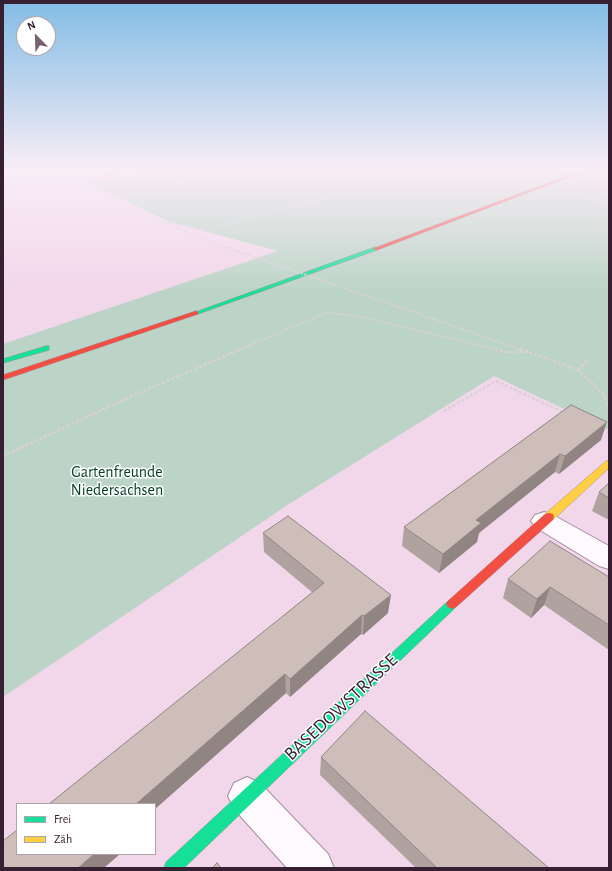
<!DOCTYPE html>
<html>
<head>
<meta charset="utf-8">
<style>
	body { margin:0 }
	#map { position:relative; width:612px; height:871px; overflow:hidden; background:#f2d7ea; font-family:"Alegreya Sans",sans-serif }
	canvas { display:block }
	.frame { position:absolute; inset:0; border:4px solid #372031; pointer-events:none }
	.legend { position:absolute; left:16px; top:803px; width:140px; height:52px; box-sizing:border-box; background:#fefefe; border:1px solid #aea5ac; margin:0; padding:5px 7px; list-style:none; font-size:12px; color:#372031 }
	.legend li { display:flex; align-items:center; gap:8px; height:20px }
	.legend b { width:20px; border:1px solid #aea5ac }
	.north { position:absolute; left:16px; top:16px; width:40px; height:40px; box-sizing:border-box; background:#fefefe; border:1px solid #aea5ac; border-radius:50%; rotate:337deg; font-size:11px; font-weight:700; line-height:16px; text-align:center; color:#372031 }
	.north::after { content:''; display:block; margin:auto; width:14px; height:18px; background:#786072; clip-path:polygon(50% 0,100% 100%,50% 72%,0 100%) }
</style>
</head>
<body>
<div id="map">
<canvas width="612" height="871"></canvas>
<div class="frame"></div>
<ul class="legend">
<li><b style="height:5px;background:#16e098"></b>Frei</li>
<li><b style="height:5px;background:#ffcf43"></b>Zäh</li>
</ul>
<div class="north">N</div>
</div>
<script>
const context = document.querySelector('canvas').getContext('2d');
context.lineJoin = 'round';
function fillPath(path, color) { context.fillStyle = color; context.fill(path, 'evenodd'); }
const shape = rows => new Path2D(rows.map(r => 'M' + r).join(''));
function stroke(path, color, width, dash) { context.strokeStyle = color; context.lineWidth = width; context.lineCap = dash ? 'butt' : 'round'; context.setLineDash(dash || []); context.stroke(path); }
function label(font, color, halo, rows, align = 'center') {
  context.font = font + ' "Alegreya Sans",sans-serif'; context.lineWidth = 3; context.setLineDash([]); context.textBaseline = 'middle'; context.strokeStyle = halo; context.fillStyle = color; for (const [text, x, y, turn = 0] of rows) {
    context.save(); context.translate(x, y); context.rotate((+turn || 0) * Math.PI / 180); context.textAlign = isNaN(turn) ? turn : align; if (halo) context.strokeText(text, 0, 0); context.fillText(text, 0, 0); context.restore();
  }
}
const built = shape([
	[65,171,145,171,87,183]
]);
const green = shape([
	[145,171,609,171,609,430,494,376,289,504,3,697,3,344,278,251,170,222,87,183]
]);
const pathFar2 = shape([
	[50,171,58,172,164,223],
	[602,181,609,178],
	[577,195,609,203],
	[111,198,231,171],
	[163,222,207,230,428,171],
	[168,224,210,242]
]);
const pathFar1 = shape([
	[399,307,522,350],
	[238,350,328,312,366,318,499,350]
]);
const path = shape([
	[495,349,505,352,529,352],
	[520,349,578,370,603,394,609,407],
	[578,370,588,360],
	[444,411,496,381,565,413],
	[602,430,609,433],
	[3,456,132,396,241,349]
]);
const street = shape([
	[544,512,553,515,609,546,609,569,599,566,535,527,531,521,535,515,544,512],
	[247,777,260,783,328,854,334,868,287,868,234,809,228,796,234,783,247,777]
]);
const fast = shape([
	[375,247,378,249,377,250,198,314,194,314,193,313,375,247],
	[46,346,49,346,49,350,3,363,3,359,46,346],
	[452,599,456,601,458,604,456,607,184,868,164,868,166,862,448,601,452,599]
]);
const slow = shape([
	[609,460,609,468,553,520,545,520,544,517,545,514,606,461,609,460]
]);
const jam = shape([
	[580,171,585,171,377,250,372,249,580,171],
	[196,311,198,312,198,314,3,380,3,375,196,311],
	[549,513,553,514,554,517,553,520,456,607,452,609,448,607,446,604,448,601,545,514,549,513]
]);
const pathBridgeFar1 = shape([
	[210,242,231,249]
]);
const pathBridge = shape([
	[228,248,399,307]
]);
const wall = shape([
	[102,171,128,171,109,175],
	[571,405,601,440,559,474,555,472,479,533,477,542,439,573,402,546,404,527],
	[609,483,609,520,592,511,599,492],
	[263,533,388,613,363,635,361,634,290,697,286,693,155,809,313,593,264,552],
	[609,577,609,650,544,605,531,618,503,598,508,579],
	[321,757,549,868,416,868,320,775]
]);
const shadedWall = shape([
	[108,171,128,171,109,175],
	[607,422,601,440,559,474,565,456],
	[560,454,555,472,479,533,477,542,439,573,443,554,476,520],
	[550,587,544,605,531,618,537,599],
	[391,595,388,613,363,635,364,616],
	[362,615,361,634,290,697,290,679],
	[285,674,286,693,155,809,155,804,136,804],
	[94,854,120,854,104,868,78,868]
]);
const building = shape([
	[571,405,607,422,565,456,560,454,476,520,481,523,443,554,404,527,571,405],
	[609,483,609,498,599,492,609,483],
	[288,516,391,595,364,616,362,615,290,679,285,674,136,804,49,804,324,583,263,533,288,516],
	[550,541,609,577,609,625,550,587,537,599,508,579,550,541],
	[365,711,549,868,437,868,321,757,365,711],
	[17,830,17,854,94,854,78,868,3,868,3,841,17,830],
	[217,863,221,868,212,868,217,863]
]);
const parkNames = [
	["Gartenfreunde",117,472],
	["Niedersachsen",117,490]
];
const nearStreetnames = [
	["BASEDOWSTRASSE",341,707,-43]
];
fillPath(built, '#f8c6e9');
fillPath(green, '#bbd4c7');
stroke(street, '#a48d9e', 2);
stroke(fast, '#a48d9e', 1);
stroke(slow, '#a48d9e', 1);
stroke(jam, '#a48d9e', 1);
stroke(pathFar2, '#d9d1d6', 1.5, [1.5, 1]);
stroke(pathFar1, '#d9d1d6', 2, [2, 1.5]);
stroke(path, '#d9d1d6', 2.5, [3, 2]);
fillPath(street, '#fdf9fc');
fillPath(fast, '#16e098');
fillPath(slow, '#ffcf43');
fillPath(jam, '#f24e42');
stroke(pathBridgeFar1, '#d9d1d6', 1.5, [1.5, 1]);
stroke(pathBridge, '#d9d1d6', 2, [2, 1.5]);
fillPath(wall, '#b0a39f');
fillPath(shadedWall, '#908582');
fillPath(building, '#cdbeb9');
stroke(building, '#908582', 1);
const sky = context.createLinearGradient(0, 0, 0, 293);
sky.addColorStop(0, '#83bce5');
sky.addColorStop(0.58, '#f9edf6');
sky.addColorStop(1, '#f9edf600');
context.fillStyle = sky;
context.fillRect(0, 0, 612, 293);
label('16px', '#003e23', '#fefefe', parkNames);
label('19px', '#372031', '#fefefe', nearStreetnames);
</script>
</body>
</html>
